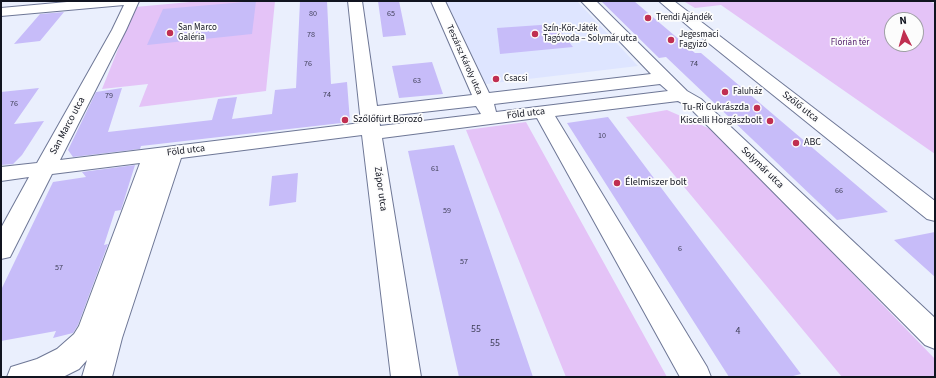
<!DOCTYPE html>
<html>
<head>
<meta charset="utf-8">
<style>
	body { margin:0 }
	#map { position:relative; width:936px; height:378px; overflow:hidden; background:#eaeffd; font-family:"Source Sans 3",sans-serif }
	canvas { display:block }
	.frame { position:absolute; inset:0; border:2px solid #111420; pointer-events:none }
	.north { position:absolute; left:884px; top:12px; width:40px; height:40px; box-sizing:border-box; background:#fcfcfc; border:1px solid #9e9fa4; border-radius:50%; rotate:355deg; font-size:11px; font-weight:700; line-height:16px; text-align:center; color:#111420 }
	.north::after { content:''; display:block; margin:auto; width:14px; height:18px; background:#c02f51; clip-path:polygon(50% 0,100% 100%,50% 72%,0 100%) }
</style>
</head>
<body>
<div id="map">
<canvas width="936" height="378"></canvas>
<div class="frame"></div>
<div class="north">N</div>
</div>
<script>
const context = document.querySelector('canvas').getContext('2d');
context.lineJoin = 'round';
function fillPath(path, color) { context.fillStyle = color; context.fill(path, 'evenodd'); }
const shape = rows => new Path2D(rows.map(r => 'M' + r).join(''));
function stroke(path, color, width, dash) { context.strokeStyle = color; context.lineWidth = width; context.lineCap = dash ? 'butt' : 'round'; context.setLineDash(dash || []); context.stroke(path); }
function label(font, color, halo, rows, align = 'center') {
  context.font = font + ' "Source Sans 3",sans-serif'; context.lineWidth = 3.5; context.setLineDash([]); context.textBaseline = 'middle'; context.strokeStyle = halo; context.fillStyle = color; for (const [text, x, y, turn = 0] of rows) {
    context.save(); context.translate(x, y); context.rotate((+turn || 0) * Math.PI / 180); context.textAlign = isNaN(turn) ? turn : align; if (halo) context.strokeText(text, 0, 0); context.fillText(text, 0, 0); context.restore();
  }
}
const built = shape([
	[446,1,577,1,638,66,486,84]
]);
const green = shape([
	[201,1,275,1,266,91,139,107,148,84,102,89,135,7],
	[689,1,929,1,935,4,935,154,721,5,695,8,685,2],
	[892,20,916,20,916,44,892,44],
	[667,110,715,131,935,359,935,377,842,377,626,117],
	[526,122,667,377,566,377,466,130]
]);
const building = shape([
	[256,1,252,34,147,45,163,9],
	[300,1,327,1,331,84,347,82,350,122,141,146,140,149,73,157,68,150,96,92,122,88,108,132,212,120,218,99,237,97,232,119,272,114,275,90,296,88],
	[378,1,399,1,406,35,383,37],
	[601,1,634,1,695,53,701,53,888,212,837,220,666,57,659,58],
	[64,12,40,41,14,44,40,14],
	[555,24,573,47,500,54,497,28],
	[432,62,443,94,399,98,392,66],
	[39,88,14,124,44,121,22,155,13,164,1,165,1,92],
	[608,117,801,374,789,377,729,377,567,123],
	[454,145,533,377,459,377,408,151],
	[135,165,121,210,115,211,104,245,108,244,78,325,73,333,53,338,56,331,1,341,1,290,53,182,86,177,82,172],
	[298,173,296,202,269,206,272,176],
	[935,232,935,277,894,240]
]);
const minor = shape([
	[78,1,139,1,126,30,60,160,361,123,348,1,362,1,377,106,472,95,431,1,445,1,489,93,651,74,581,1,596,1,687,91,701,99,935,318,935,349,925,345,689,107,678,101,555,116,707,367,711,377,680,377,537,118,382,138,421,377,391,377,362,135,181,158,122,338,112,377,82,377,87,360,79,369,63,377,7,377,11,367,37,359,57,349,74,334,79,326,140,163,52,174,10,257,1,259,1,228,29,177,1,181,1,167,37,163,112,30,124,5,1,16,1,8,78,1],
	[660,84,668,91,496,112,494,104,660,84],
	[476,106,481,114,380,126,379,117,476,106],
	[659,1,674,1,935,201,935,221,927,219,695,32,659,1]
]);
const markers = [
	[648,18,4,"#c02f51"],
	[170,33,4,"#c02f51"],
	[535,34,4,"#c02f51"],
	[671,40,4,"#c02f51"],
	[496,79,4,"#c02f51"],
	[725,92,4,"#c02f51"],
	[757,108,4,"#c02f51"],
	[345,120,4,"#c02f51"],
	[770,121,4,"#c02f51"],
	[796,143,4,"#c02f51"],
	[617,183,4,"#c02f51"]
];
const numberNames = [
	["80",313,14],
	["65",391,14],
	["78",311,35],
	["76",308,64],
	["74",694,64],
	["63",417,81],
	["74",327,95],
	["79",109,96],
	["76",14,104],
	["10",602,136],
	["61",435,169],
	["66",839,191],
	["59",447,211],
	["6",680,249],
	["57",464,262],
	["57",59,268]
];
const farPoinames = [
	["Trendi Ajándék",656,18],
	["San Marco",178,28],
	["Galéria",178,38],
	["Szín-Kör-Játék",543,29],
	["Tagóvoda – Solymár utca",543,39],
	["Jegesmaci",679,35],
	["Fagyizó",679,45],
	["Csacsi",504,79],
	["Faluház",733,92]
];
const farParknames = [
	["Flórián tér",850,43]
];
const farStreetnames = [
	["Teszársz Károly utca",464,60,66]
];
const streetNames = [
	["Szőlő utca",800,107,38],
	["Föld utca",526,114,-7],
	["San Marco utca",68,126,-62],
	["Föld utca",186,151,-7],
	["Solymár utca",762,168,44],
	["Zápor utca",380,189,82]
];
const poiNames = [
	["Tu-Ri Cukrászda",749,108,"right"],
	["Szőlőfürt Borozó",353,120],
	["Kiscelli Horgászbolt",762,121,"right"],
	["ABC",804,143],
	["Élelmiszer bolt",625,183]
];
const nearNumbernames = [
	["55",476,330],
	["4",738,332],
	["55",495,344]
];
fillPath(built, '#dee5ff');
fillPath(green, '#e4c3f7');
fillPath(building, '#c7bcf9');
stroke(minor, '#6e7796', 2);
fillPath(minor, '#fff');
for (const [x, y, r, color] of markers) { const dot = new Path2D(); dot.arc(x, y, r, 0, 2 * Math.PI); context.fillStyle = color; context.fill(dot); stroke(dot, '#fcfcfc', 1.5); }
label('8px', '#3e3e56', null, numberNames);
label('9px', '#111420', '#fcfcfc', farPoinames, 'left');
label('9px', '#511b6b', '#fcfcfc', farParknames);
label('9px', '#111420', '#fcfcfc', farStreetnames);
label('10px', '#111420', '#fcfcfc', streetNames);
label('10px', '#111420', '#fcfcfc', poiNames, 'left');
label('10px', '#3e3e56', null, nearNumbernames);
</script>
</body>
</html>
